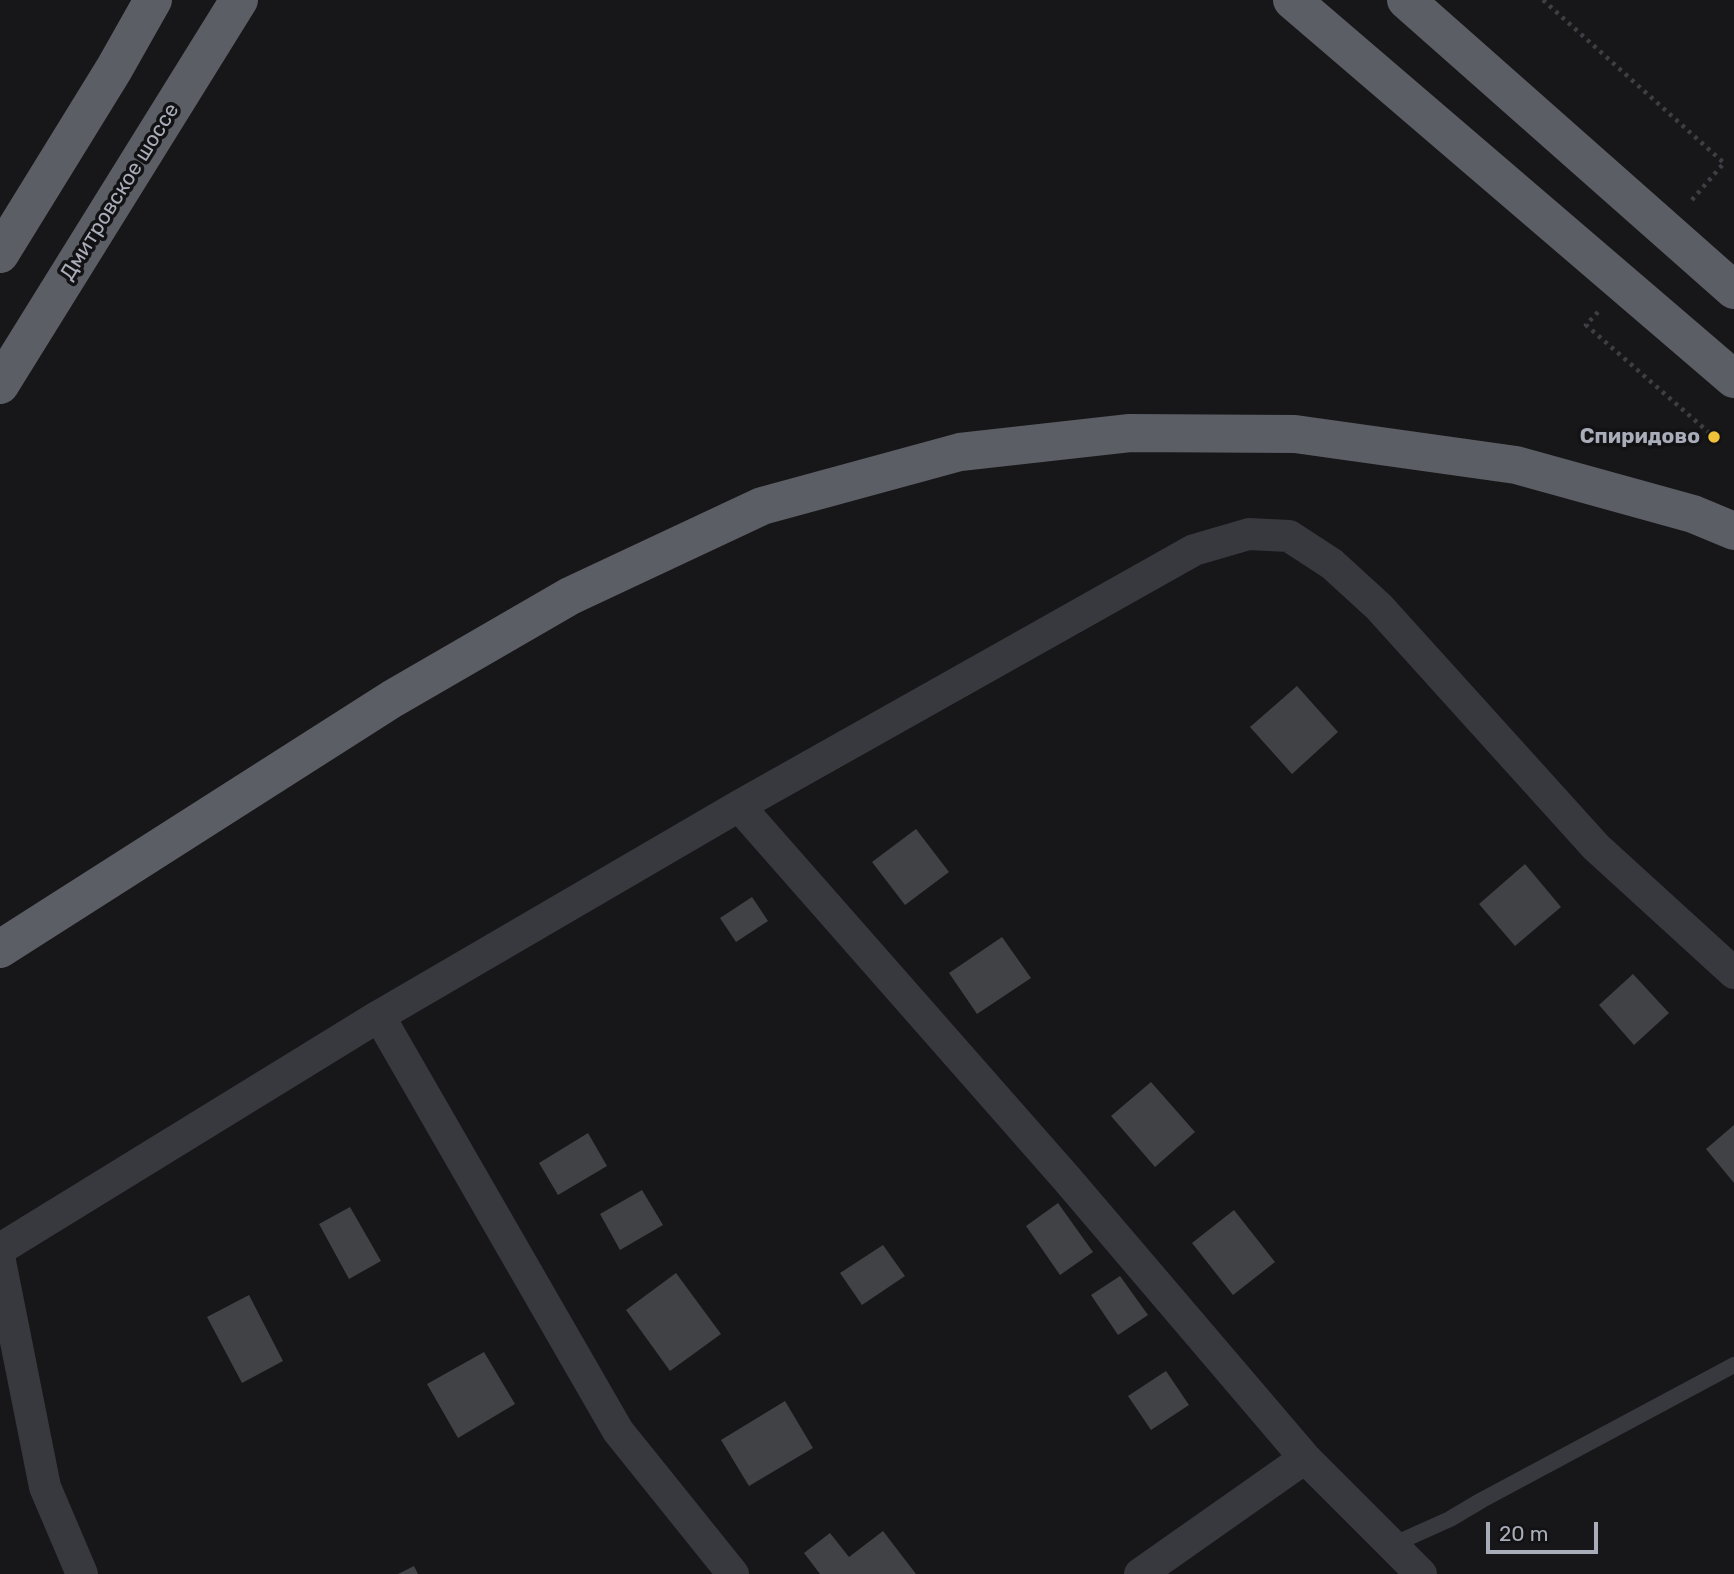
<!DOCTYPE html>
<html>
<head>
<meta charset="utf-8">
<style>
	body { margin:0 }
	#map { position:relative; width:1734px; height:1574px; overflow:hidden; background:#171719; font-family:Rubik,sans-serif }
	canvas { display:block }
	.scale { position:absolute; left:1486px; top:1522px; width:112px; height:32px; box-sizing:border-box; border:4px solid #a9adb9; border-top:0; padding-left:9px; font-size:21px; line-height:24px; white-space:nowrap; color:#a9adb9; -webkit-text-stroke:5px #121214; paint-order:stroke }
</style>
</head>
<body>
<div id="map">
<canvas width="1734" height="1574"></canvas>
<div class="scale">20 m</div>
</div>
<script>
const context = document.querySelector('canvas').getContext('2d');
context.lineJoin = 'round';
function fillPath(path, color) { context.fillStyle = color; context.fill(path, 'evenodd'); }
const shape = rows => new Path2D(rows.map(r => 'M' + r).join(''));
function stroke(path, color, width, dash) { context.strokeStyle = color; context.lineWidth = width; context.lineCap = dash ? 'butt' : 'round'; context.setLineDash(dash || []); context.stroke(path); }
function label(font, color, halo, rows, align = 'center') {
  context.font = font + ' Rubik,sans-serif'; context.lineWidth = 7; context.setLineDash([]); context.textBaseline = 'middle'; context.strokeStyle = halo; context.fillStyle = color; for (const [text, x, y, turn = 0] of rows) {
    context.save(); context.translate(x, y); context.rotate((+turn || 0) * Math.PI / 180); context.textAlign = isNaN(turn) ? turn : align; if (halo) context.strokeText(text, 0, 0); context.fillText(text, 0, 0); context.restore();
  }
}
const building = shape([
	[1297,686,1338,732,1292,774,1250,727],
	[916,829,949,872,905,905,872,862],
	[1525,864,1561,907,1515,946,1479,904],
	[752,897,768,921,736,942,720,918],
	[1002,937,1031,978,977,1014,949,973],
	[1633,974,1669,1013,1634,1045,1599,1005],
	[1151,1082,1195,1132,1155,1167,1111,1116],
	[1734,1125,1734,1183,1706,1149],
	[588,1133,607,1166,558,1195,539,1163],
	[642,1190,663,1225,620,1250,600,1214],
	[1058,1203,1093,1252,1060,1275,1026,1226],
	[350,1207,381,1261,349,1279,319,1224],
	[1234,1210,1275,1262,1233,1295,1192,1243],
	[883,1245,905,1276,862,1305,840,1273],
	[676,1273,721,1334,670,1371,626,1310],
	[1120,1276,1148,1315,1118,1335,1091,1295],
	[249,1295,283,1361,242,1383,207,1317],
	[484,1352,515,1404,458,1438,427,1384],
	[1166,1371,1189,1405,1151,1430,1128,1396],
	[785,1401,813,1448,749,1486,721,1440],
	[883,1531,916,1574,820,1574,804,1553,830,1533,849,1557],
	[414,1566,418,1574,398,1574]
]);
const path = shape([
	[1543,0,1724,163,1691,201],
	[1598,312,1586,325,1714,437]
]);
const service = shape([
	[1392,1545,1450,1519,1482,1500,1734,1365]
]);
const minor = shape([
	[739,806,1067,1179,1305,1458,1421,1574],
	[379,1016,618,1431,733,1574],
	[0,1249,379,1016,739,806,1194,550,1249,534,1289,536,1332,564,1379,607,1596,847,1734,973],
	[0,1261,45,1487,82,1574],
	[1140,1574,1305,1458]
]);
const trunk = shape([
	[1292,0,1734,379],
	[1406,0,1734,290],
	[0,254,114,69,153,0],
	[0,385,239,0],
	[0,949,392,699,570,596,762,506,960,452,1130,433,1295,434,1516,465,1693,514,1734,531]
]);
const markers = [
	[1714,437,7,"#efc239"]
];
const streetNames = [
	["Дмитровское шоссе",120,192,-58]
];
const poiNames = [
	["Спиридово",1700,437]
];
fillPath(building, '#414246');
stroke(path, '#3e3f45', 4.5, [3.5, 5]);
stroke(service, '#38393e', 16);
stroke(minor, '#38393e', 32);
stroke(trunk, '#5c5e66', 38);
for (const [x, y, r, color] of markers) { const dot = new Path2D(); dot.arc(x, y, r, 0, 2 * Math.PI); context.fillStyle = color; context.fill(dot); stroke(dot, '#121214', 2.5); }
label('21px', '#a9adb9', '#121214', streetNames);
label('bold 21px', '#a9adb9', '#121214', poiNames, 'right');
</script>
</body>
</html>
